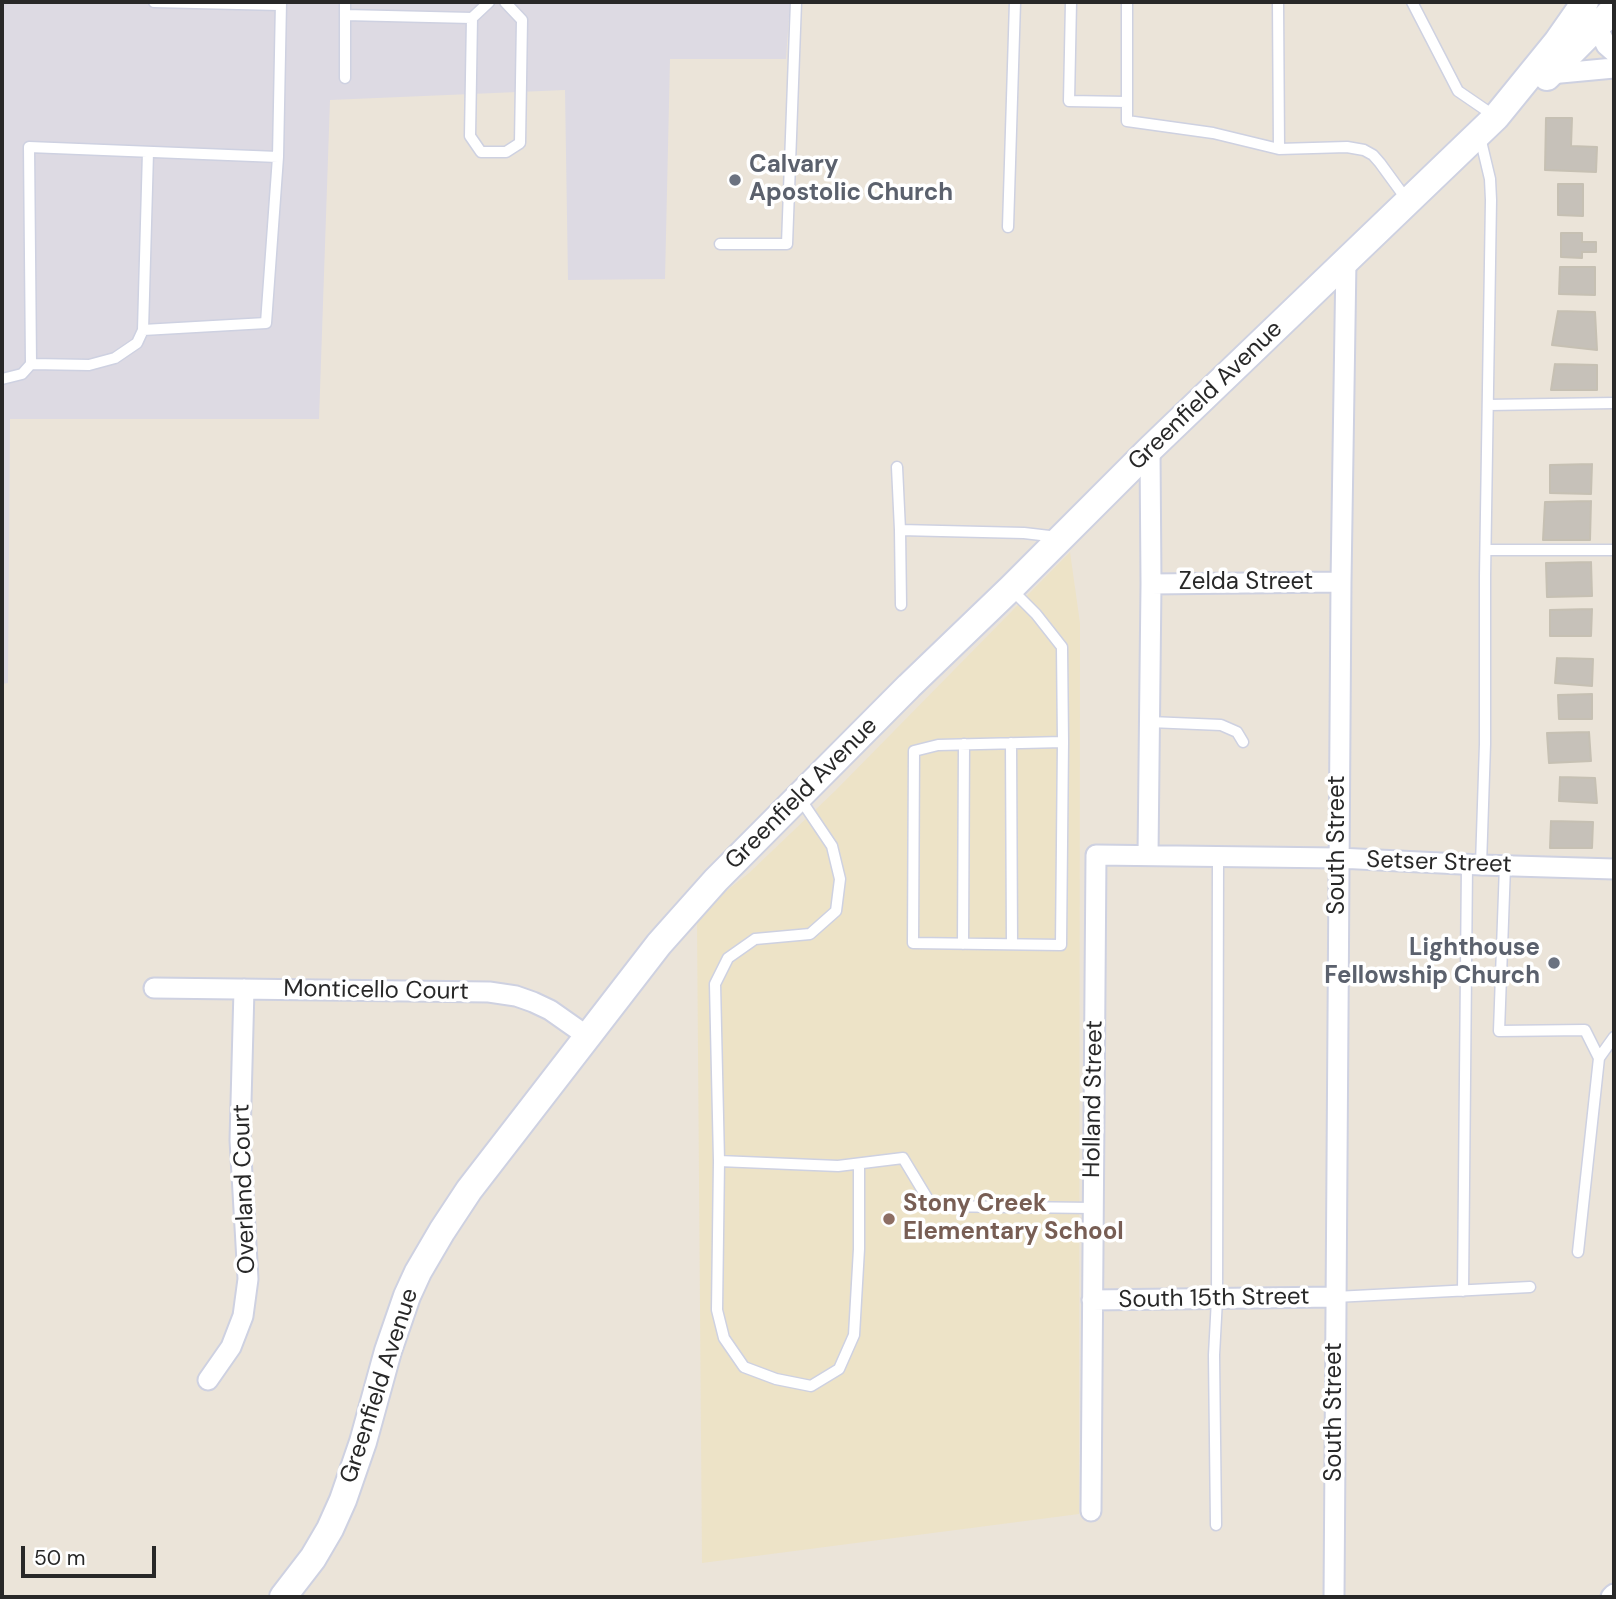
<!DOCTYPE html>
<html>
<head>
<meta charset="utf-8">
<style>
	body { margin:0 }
	#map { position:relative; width:1616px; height:1599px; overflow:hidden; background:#ebe4d9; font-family:"DM Sans",sans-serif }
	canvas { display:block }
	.frame { position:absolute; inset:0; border:4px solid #282828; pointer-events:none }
	.scale { position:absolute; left:21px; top:1546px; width:135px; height:32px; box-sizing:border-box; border:4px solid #282828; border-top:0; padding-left:9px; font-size:21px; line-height:24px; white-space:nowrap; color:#282828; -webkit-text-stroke:5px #fff; paint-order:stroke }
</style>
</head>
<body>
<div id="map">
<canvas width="1616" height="1599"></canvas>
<div class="frame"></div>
<div class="scale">50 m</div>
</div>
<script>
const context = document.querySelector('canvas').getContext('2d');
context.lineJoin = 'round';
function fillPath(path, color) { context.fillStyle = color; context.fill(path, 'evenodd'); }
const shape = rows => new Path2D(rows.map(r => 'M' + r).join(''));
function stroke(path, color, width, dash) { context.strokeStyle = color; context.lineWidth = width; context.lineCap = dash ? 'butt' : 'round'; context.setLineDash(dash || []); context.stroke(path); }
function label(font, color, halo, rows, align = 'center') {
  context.font = font + ' "DM Sans",sans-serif'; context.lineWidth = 7; context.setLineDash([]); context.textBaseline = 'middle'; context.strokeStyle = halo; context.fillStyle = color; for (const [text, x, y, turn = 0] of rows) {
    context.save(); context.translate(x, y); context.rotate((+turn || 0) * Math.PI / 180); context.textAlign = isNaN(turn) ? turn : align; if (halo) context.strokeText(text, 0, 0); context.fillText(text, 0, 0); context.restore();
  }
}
const industrial = shape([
	[2,2,790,2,786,59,670,59,665,279,568,280,565,90,330,100,319,419,10,419,8,683,2,684]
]);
const education = shape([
	[1070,552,1080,623,1079,1514,702,1563,697,923,712,902,749,873,835,791]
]);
const building = shape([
	[1546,118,1572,118,1571,146,1597,147,1596,172,1545,170,1546,118],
	[1558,184,1583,184,1583,216,1558,215,1558,184],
	[1561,233,1582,233,1582,242,1596,242,1596,252,1582,252,1582,258,1561,257,1561,233],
	[1560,267,1595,267,1595,295,1559,294,1560,267],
	[1558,311,1595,312,1597,350,1552,345,1558,311],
	[1555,364,1597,365,1597,390,1551,390,1555,364],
	[1592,464,1591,494,1550,493,1550,465,1592,464],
	[1591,501,1590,540,1543,540,1545,502,1591,501],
	[1591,562,1592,596,1547,597,1546,563,1591,562],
	[1592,609,1591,636,1550,636,1550,610,1592,609],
	[1557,658,1593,659,1592,686,1555,683,1557,658],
	[1592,694,1592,719,1559,719,1558,695,1592,694],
	[1589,732,1591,761,1549,763,1547,733,1589,732],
	[1560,777,1595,778,1597,803,1559,801,1560,777],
	[1551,821,1593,822,1592,848,1550,848,1551,821]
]);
const service = shape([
	[154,2,280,5],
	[345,2,345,15,472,18],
	[489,2,472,18,470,136,481,152,506,152,520,143,522,20,505,2],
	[1071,2,1069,101,1127,102,1127,2],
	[1278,2,1279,149],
	[1412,2,1458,91,1496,117],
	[345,15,345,78],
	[1127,102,1127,121,1213,133,1279,149,1347,147,1364,150,1373,155,1380,163,1407,200],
	[1480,137,1490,179,1491,200,1485,576,1485,744,1481,865],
	[1008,227,1015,2],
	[720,244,787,244,796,2],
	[143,330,148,152],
	[31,364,89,365,115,358,137,343,143,330,266,323,278,157],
	[2,379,22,374,31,364,29,147,278,157,281,2],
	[1488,405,1614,403],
	[897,467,900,530],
	[1486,550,1614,550],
	[1011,589,1036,614,1062,647,1063,742,1061,945,913,943,914,751,938,745,1063,742],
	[901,605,900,530,1024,533,1058,537],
	[1150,722,1221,725,1237,732,1243,742],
	[1011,743,1012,944],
	[799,797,832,846,840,879,836,911,810,934,755,939,728,958,715,984,719,1161,838,1166,903,1158,932,1206,1093,1208],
	[1505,866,1499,1031,1585,1030,1599,1058],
	[963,944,964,744],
	[719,1161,717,1310,724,1338,744,1367,776,1379,811,1386,839,1369,854,1335,859,1249,859,1164],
	[1578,1252,1599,1058,1614,1037],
	[1463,1291,1467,864],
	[1335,1297,1530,1287],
	[1216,1525,1214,1355,1217,1299,1218,856]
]);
const minor = shape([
	[1597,26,1606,45,1614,52],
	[1550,74,1614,68],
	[1151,584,1341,582],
	[1148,855,1151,584,1150,449],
	[154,988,489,992,516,996,533,1002,550,1010,587,1036],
	[1092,1300,1335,1297],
	[208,1380,231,1347,243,1316,248,1279,240,1140,244,989],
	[1091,1511,1096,855,1338,858,1481,865,1614,869],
	[1334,1597,1341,582,1346,260],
	[1611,1597,1614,1594]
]);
const secondary = shape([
	[1547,77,1614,9],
	[283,1597,313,1558,330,1529,343,1500,363,1442,388,1351,407,1296,418,1272,442,1231,469,1190,659,944,716,880,909,686,1011,588,1150,449,1496,117,1557,42,1585,2]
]);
const markers = [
	[735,180,7,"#6b7280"],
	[1554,963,7,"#6b7280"],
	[889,1219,7,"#8d6e63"]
];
const worshipNames = [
	["Calvary",749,166],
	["Apostolic Church",749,194],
	["Lighthouse",1540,949,"right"],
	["Fellowship Church",1540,977,"right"]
];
const streetNames = [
	["Greenfield Avenue",1206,396,-44],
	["Zelda Street",1246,583],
	["Greenfield Avenue",802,794,-45],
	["South Street",1338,845,-90],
	["Setser Street",1439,863,2],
	["Monticello Court",376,991,1],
	["Holland Street",1094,1099,-89],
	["Overland Court",245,1189,-92],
	["South 15th Street",1214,1299,-1],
	["Greenfield Avenue",380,1386,-72],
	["South Street",1335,1412,-90]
];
const educationNames = [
	["Stony Creek",903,1205],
	["Elementary School",903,1233]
];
fillPath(industrial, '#dddae3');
fillPath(education, '#ede3c7');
fillPath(building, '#c6c1b9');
stroke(building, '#c6c0b3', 2);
stroke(service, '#ced1e1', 13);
stroke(minor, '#ced1e1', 23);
stroke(secondary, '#ced1e1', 30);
stroke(service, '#fff', 10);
stroke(minor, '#fff', 19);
stroke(secondary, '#fff', 26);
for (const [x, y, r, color] of markers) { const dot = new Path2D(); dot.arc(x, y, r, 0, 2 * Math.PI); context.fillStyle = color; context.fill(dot); stroke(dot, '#fff', 2.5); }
label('bold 24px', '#5b616d', '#fff', worshipNames, 'left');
label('24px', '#282828', '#fff', streetNames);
label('bold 24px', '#785e54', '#fff', educationNames, 'left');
</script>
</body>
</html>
